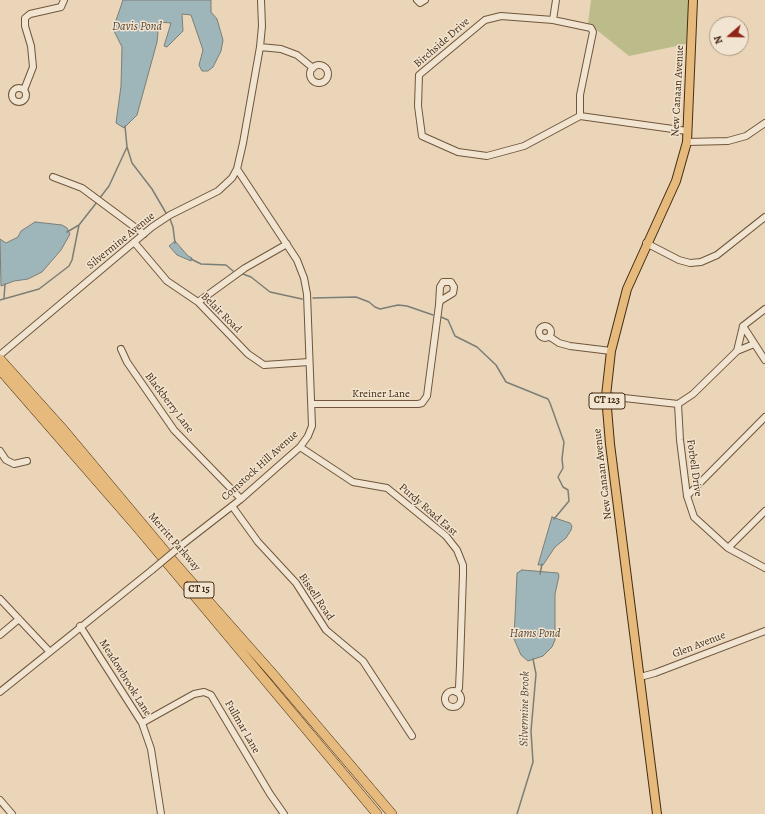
<!DOCTYPE html>
<html>
<head>
<meta charset="utf-8">
<style>
	body { margin:0 }
	#map { position:relative; width:765px; height:814px; overflow:hidden; background:#ead5b8; font-family:Alegreya,serif }
	canvas { display:block }
	.north { position:absolute; left:709px; top:16px; width:40px; height:40px; box-sizing:border-box; background:#f1e4d1; border:1px solid #ad9a85; border-radius:50%; rotate:250deg; font-size:11px; font-weight:700; line-height:16px; text-align:center; color:#462c12 }
	.north::after { content:''; display:block; margin:auto; width:14px; height:18px; background:#8f2418; clip-path:polygon(50% 0,100% 100%,50% 72%,0 100%) }
</style>
</head>
<body>
<div id="map">
<canvas width="765" height="814"></canvas>
<div class="north">N</div>
</div>
<script>
const context = document.querySelector('canvas').getContext('2d');
context.lineJoin = 'round';
function fillPath(path, color) { context.fillStyle = color; context.fill(path, 'evenodd'); }
const shape = rows => new Path2D(rows.map(r => 'M' + r).join(''));
function stroke(path, color, width, dash) { context.strokeStyle = color; context.lineWidth = width; context.lineCap = dash ? 'butt' : 'round'; context.setLineDash(dash || []); context.stroke(path); }
function label(font, color, halo, rows, align = 'center') {
  context.font = font + ' Alegreya,serif'; context.lineWidth = 3; context.setLineDash([]); context.textBaseline = 'middle'; context.strokeStyle = halo; context.fillStyle = color; for (const [text, x, y, turn = 0] of rows) {
    context.save(); context.translate(x, y); context.rotate((+turn || 0) * Math.PI / 180); context.textAlign = isNaN(turn) ? turn : align; if (halo) context.strokeText(text, 0, 0); context.fillText(text, 0, 0); context.restore();
  }
}
const green = shape([
	[591,0,689,0,686,44,629,56,588,23]
]);
const water = shape([
	[123,0,211,0,211,12,217,19,223,40,221,51,213,67,208,71,202,71,199,65,203,50,191,15,182,14,183,31,167,47,164,46,171,23,159,22,157,42,137,115,124,128,116,123,121,86,122,47,113,29,123,0],
	[35,222,62,225,67,228,70,234,61,250,42,272,28,279,14,281,1,286,0,239,6,243,18,237,21,231,35,222],
	[175,241,188,256,192,258,191,261,177,255,169,246,175,241],
	[552,517,570,523,572,526,571,530,566,538,555,547,543,565,538,565,552,517],
	[522,570,558,573,559,576,555,594,555,640,552,647,543,656,528,661,521,655,514,639,517,573,522,570]
]);
const stream = shape([
	[127,147,132,163,152,189,166,213],
	[99,199,109,186,127,147,125,126],
	[170,219,173,227,175,243],
	[67,232,79,225],
	[191,259,201,264,226,265,233,271],
	[243,274,251,277,270,292,302,299],
	[4,298,5,284],
	[313,298,356,297,369,302,375,307,380,309,398,305,407,306,433,315],
	[0,300,39,289,69,266,72,260,79,225,97,202],
	[441,317,448,320,455,336,477,347,496,365,506,382,548,399,550,403,564,442,562,459,563,468,558,477,563,487,568,490,569,501,554,519],
	[540,574,542,564],
	[517,814,533,762,531,731,536,674,533,659]
]);
const minor = shape([
	[417,0,420,3,425,0],
	[553,20,556,0],
	[260,47,281,49,297,55,313,68],
	'310 74a9 9 0 1 1 18 0a9 9 0 1 1-18 0Z',
	'12 95a7 7 0 1 1 14 0a7 7 0 1 1-14 0Z',
	[24,90,33,67,31,46,25,26,25,18,30,14,61,7,64,0],
	[580,116,580,95,593,32,591,28,553,20,501,16,485,20,419,75,418,106,422,136,458,152,487,156,524,146,580,116,687,131],
	[687,142,728,141,746,136,765,123],
	[53,177,82,188,144,234],
	[134,242,167,281,198,302,248,354,264,365,309,362],
	[646,243,679,260,690,263,701,262,717,255,765,217],
	[198,302,245,268,287,244],
	'539 332a6 6 0 1 1 12 0a6 6 0 1 1-12 0Z',
	[743,326,737,351,693,394,678,404,680,440,687,496,694,517,728,548,765,568],
	[743,326,765,360],
	[743,326,765,309],
	[550,337,559,343,570,346,611,351],
	[121,349,127,362,174,430,241,499],
	[737,351,754,344],
	[0,355,152,227,170,215,218,191,232,178,237,169,243,143,260,47,262,26,261,0],
	[606,396,678,404],
	[312,404,418,404,422,403,427,396,439,305,440,301,453,293,454,287,451,282,443,282,440,287,439,305],
	[300,447,353,482,387,488,446,536,457,550,463,565,463,574,460,665,459,688,456,692],
	[0,451,6,460,14,464,27,461],
	[687,496,765,417],
	[232,506,258,542,296,583,326,630,363,661,412,736],
	[183,544,241,499,300,447,308,436,312,426,307,294,304,278,297,260,237,169],
	[728,548,765,511],
	[0,599,49,651],
	[80,626,142,723,151,749,161,814],
	[0,635,19,619],
	[640,677,655,673,765,631],
	'445 699a8 8 0 1 1 16 0a8 8 0 1 1-16 0Z',
	[0,692,152,570],
	[142,723,194,694,204,692,211,695,270,794,284,814],
	[0,800,12,814]
]);
const major = shape([
	[657,814,610,444,606,396,611,351,627,289,676,181,687,142,693,0]
]);
const highway = shape([
	[0,359,62,428,174,562,273,674,392,814],
	[0,370,136,526,377,814]
]);
const minorBridge = shape([
	[152,570,183,544]
]);
const shields = [
	[607,401,36],
	[199,590,30]
];
const shieldNames = [
	["CT 123",607,401],
	["CT 15",199,590]
];
const streetNames = [
	["Birchside Drive",442,43,-41],
	["New Canaan Avenue",678,91,-87],
	["Silvermine Avenue",121,241,-39],
	["Belair Road",221,313,45],
	["Kreiner Lane",381,394],
	["Blackberry Lane",169,403,53],
	["Comstock Hill Avenue",260,466,-42],
	["Forbell Drive",694,468,82],
	["New Canaan Avenue",603,474,-97],
	["Purdy Road East",428,510,41],
	["Merritt Parkway",174,542,49],
	["Bissell Road",316,597,56],
	["Glen Avenue",699,645,-21],
	["Meadowbrook Lane",125,678,58],
	["Fullmar Lane",242,727,60]
];
const waterNames = [
	["Davis Pond",137,27],
	["Hams Pond",535,634],
	["Silvermine Brook",525,709,-89]
];
fillPath(green, '#bcbc8b');
fillPath(water, '#9eb5ba');
stroke(water, '#7b7e77', 1);
stroke(stream, '#7b7e77', 1.5);
stroke(minor, '#6f563c', 8);
stroke(major, '#462c12', 10);
stroke(highway, '#462c12', 10);
stroke(minor, '#f1e4d1', 6);
stroke(major, '#e5ba7c', 8);
stroke(highway, '#e5ba7c', 9);
stroke(minorBridge, '#6f563c', 8, []);
stroke(minorBridge, '#f1e4d1', 6);
for (const [x, y, w] of shields) { const box = new Path2D(); box.roundRect(x - w / 2, y - 8, w, 16, 3); context.fillStyle = '#f1e4d1'; context.fill(box); stroke(box, '#462c12', 1); }
label('bold 10px', '#462c12', null, shieldNames);
label('11px', '#462c12', '#f1e4d1', streetNames);
label('italic 12px', '#584734', '#f1e4d1', waterNames);
</script>
</body>
</html>
